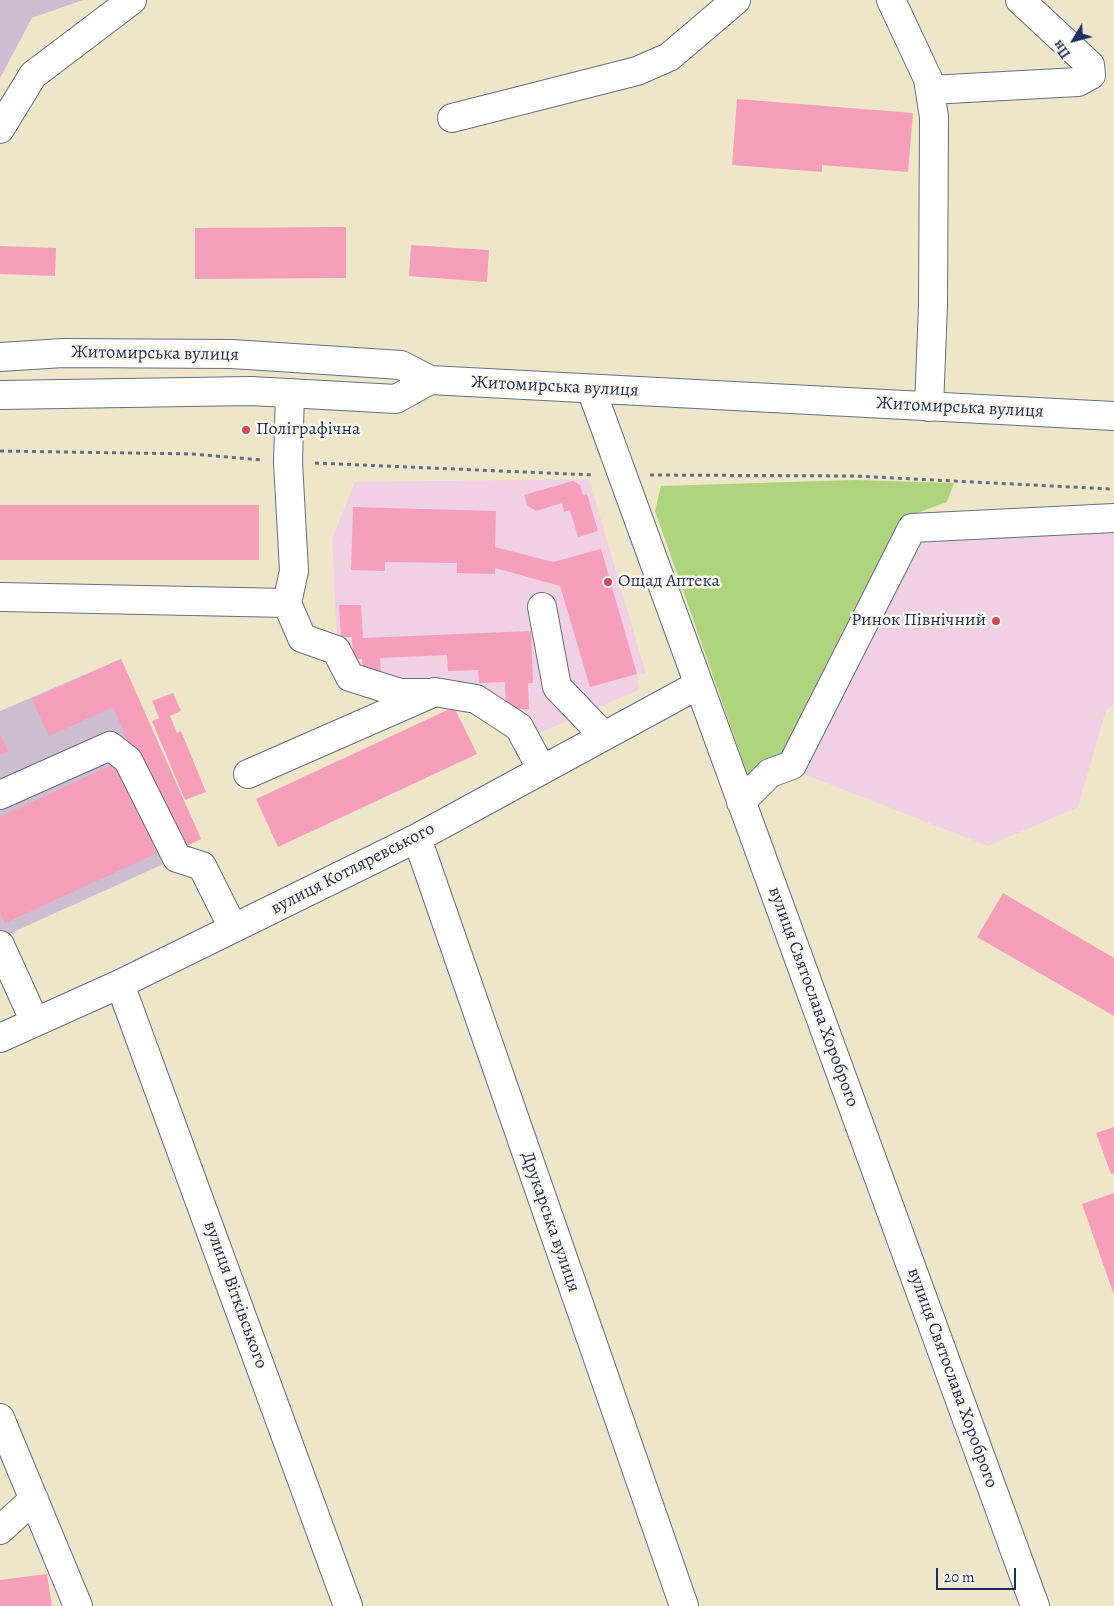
<!DOCTYPE html>
<html>
<head>
<meta charset="utf-8">
<style>
	body { margin:0 }
	#map { position:relative; width:1114px; height:1606px; overflow:hidden; background:#efe6c9; font-family:Alegreya,serif }
	canvas { display:block }
	.north { position:absolute; left:1049px; top:15px; width:50px; height:50px; -webkit-text-stroke:4px #fbf7ec; paint-order:stroke; rotate:233deg; font-size:14px; font-weight:700; line-height:20px; text-align:center; color:#1b2f5e }
	.north::after { content:''; display:block; margin:auto; width:18px; height:22px; background:#1b2f5e; clip-path:polygon(50% 0,100% 100%,50% 72%,0 100%) }
	.scale { position:absolute; left:936px; top:1568px; width:80px; height:22px; box-sizing:border-box; border:2px solid #1b2f5e; border-top:0; padding-left:6px; font-size:15px; line-height:18px; white-space:nowrap; color:#1b2f5e; -webkit-text-stroke:4px #fbf7ec; paint-order:stroke }
</style>
</head>
<body>
<div id="map">
<canvas width="1114" height="1606"></canvas>
<div class="north">Пн</div>
<div class="scale">20 m</div>
</div>
<script>
const context = document.querySelector('canvas').getContext('2d');
context.lineJoin = 'round';
function fillPath(path, color) { context.fillStyle = color; context.fill(path, 'evenodd'); }
const shape = rows => new Path2D(rows.map(r => 'M' + r).join(''));
function stroke(path, color, width, dash) { context.strokeStyle = color; context.lineWidth = width; context.lineCap = dash ? 'butt' : 'round'; context.setLineDash(dash || []); context.stroke(path); }
function label(font, color, halo, rows, align = 'center') {
  context.font = font + ' Alegreya,serif'; context.lineWidth = 5; context.setLineDash([]); context.textBaseline = 'middle'; context.strokeStyle = halo; context.fillStyle = color; for (const [text, x, y, turn = 0] of rows) {
    context.save(); context.translate(x, y); context.rotate((+turn || 0) * Math.PI / 180); context.textAlign = isNaN(turn) ? turn : align; if (halo) context.strokeText(text, 0, 0); context.fillText(text, 0, 0); context.restore();
  }
}
const built = shape([
	[589,479,646,674,637,674,639,690,532,736,519,719,356,677,337,640,332,539,355,482],
	[1114,528,1114,705,1106,710,1078,807,988,846,801,773,919,538]
]);
const industrial = shape([
	[0,0,83,0,32,18,0,78],
	[121,659,201,839,182,848,168,862,0,938,0,711]
]);
const green = shape([
	[855,480,954,483,947,502,906,517,786,753,750,781,655,511,661,486]
]);
const building = shape([
	[737,99,913,113,908,172,822,165,822,172,732,165],
	[346,227,346,278,195,279,195,228],
	[411,245,489,250,487,282,409,276],
	[0,246,56,248,55,276,0,274],
	[573,481,580,485,583,495,587,494,598,531,578,537,570,510,564,512,562,503,536,511,527,505,524,495],
	[0,505,259,505,259,560,0,560],
	[353,507,496,511,495,547,553,562,601,549,637,674,590,687,560,586,495,568,495,574,457,573,457,563,385,562,385,571,351,570],
	[339,605,361,605,363,638,531,631,533,683,528,683,529,709,506,710,505,682,479,683,478,670,448,671,447,655,380,658,381,675,363,676,362,659,353,659,352,637,341,637],
	[121,659,201,839,182,848,156,806,113,707,49,736,32,699],
	[173,693,181,711,170,716,177,733,181,731,206,792,185,800,152,721,159,718,152,701],
	[454,707,477,754,278,847,256,799],
	[0,734,8,752,0,755],
	[120,761,162,851,5,923,0,911,0,817],
	[1003,893,1114,958,1114,1016,977,937],
	[1114,1127,1114,1173,1111,1174,1096,1133],
	[1114,1193,1114,1295,1082,1204],
	[47,1574,52,1606,0,1606,0,1580]
]);
const path = shape([
	[0,451,192,454,262,460],
	[315,463,594,475],
	[650,475,855,476,1111,489]
]);
const minor = shape([
	[891,0,928,79,934,117,933,305,929,407],
	[930,90,1078,82,1091,75,1090,65,1020,0],
	[452,118,637,71,669,57,736,0],
	[0,129,33,75,132,0],
	[591,389,1035,1606],
	[0,597,287,603,294,571,288,462,290,393],
	[287,603,302,638,336,650,350,677,400,693,428,693],
	[542,607,557,687,604,736],
	[248,774,435,692,476,699,519,727,542,770],
	[0,795,110,746,128,760,177,858,202,866,233,928],
	[741,802,770,773,792,765,912,528,1114,518],
	[417,838,684,1606],
	[0,945,35,1022],
	[120,984,348,1606],
	[0,1038,120,984,417,838,698,685],
	[0,1418,78,1606],
	[0,1530,34,1499]
]);
const major = shape([
	[0,357,63,353,232,354,401,365,430,380,1114,416],
	[0,395,251,391,396,399,430,380]
]);
const markers = [
	[246,430,5,"#d1495b"],
	[608,582,5,"#d1495b"],
	[996,621,5,"#d1495b"]
];
const streetNames = [
	["Житомирська вулиця",155,354,1],
	["Житомирська вулиця",555,387,3],
	["Житомирська вулиця",960,408,3],
	["вулиця Котляревського",353,869,-27],
	["вулиця Святослава Хороброго",813,997,70],
	["Друкарська вулиця",550,1222,71],
	["вулиця Вітківського",235,1295,70],
	["вулиця Святослава Хороброго",952,1378,70]
];
const poiNames = [
	["Поліграфічна",256,430],
	["Ощад Аптека",618,582],
	["Ринок Північний",986,621,"right"]
];
fillPath(built, '#f0d0e4');
fillPath(industrial, '#cebed1');
fillPath(green, '#aed47e');
fillPath(building, '#f59fba');
stroke(minor, '#656f83', 30);
stroke(major, '#656f83', 30);
stroke(path, '#656f83', 3, [4, 4]);
stroke(minor, '#fff', 28);
stroke(major, '#fff', 28);
for (const [x, y, r, color] of markers) { const dot = new Path2D(); dot.arc(x, y, r, 0, 2 * Math.PI); context.fillStyle = color; context.fill(dot); stroke(dot, '#fbf7ec', 2); }
label('18px', '#1b2f5e', '#fbf7ec', streetNames);
label('18px', '#1b2f5e', '#fbf7ec', poiNames, 'left');
</script>
</body>
</html>
